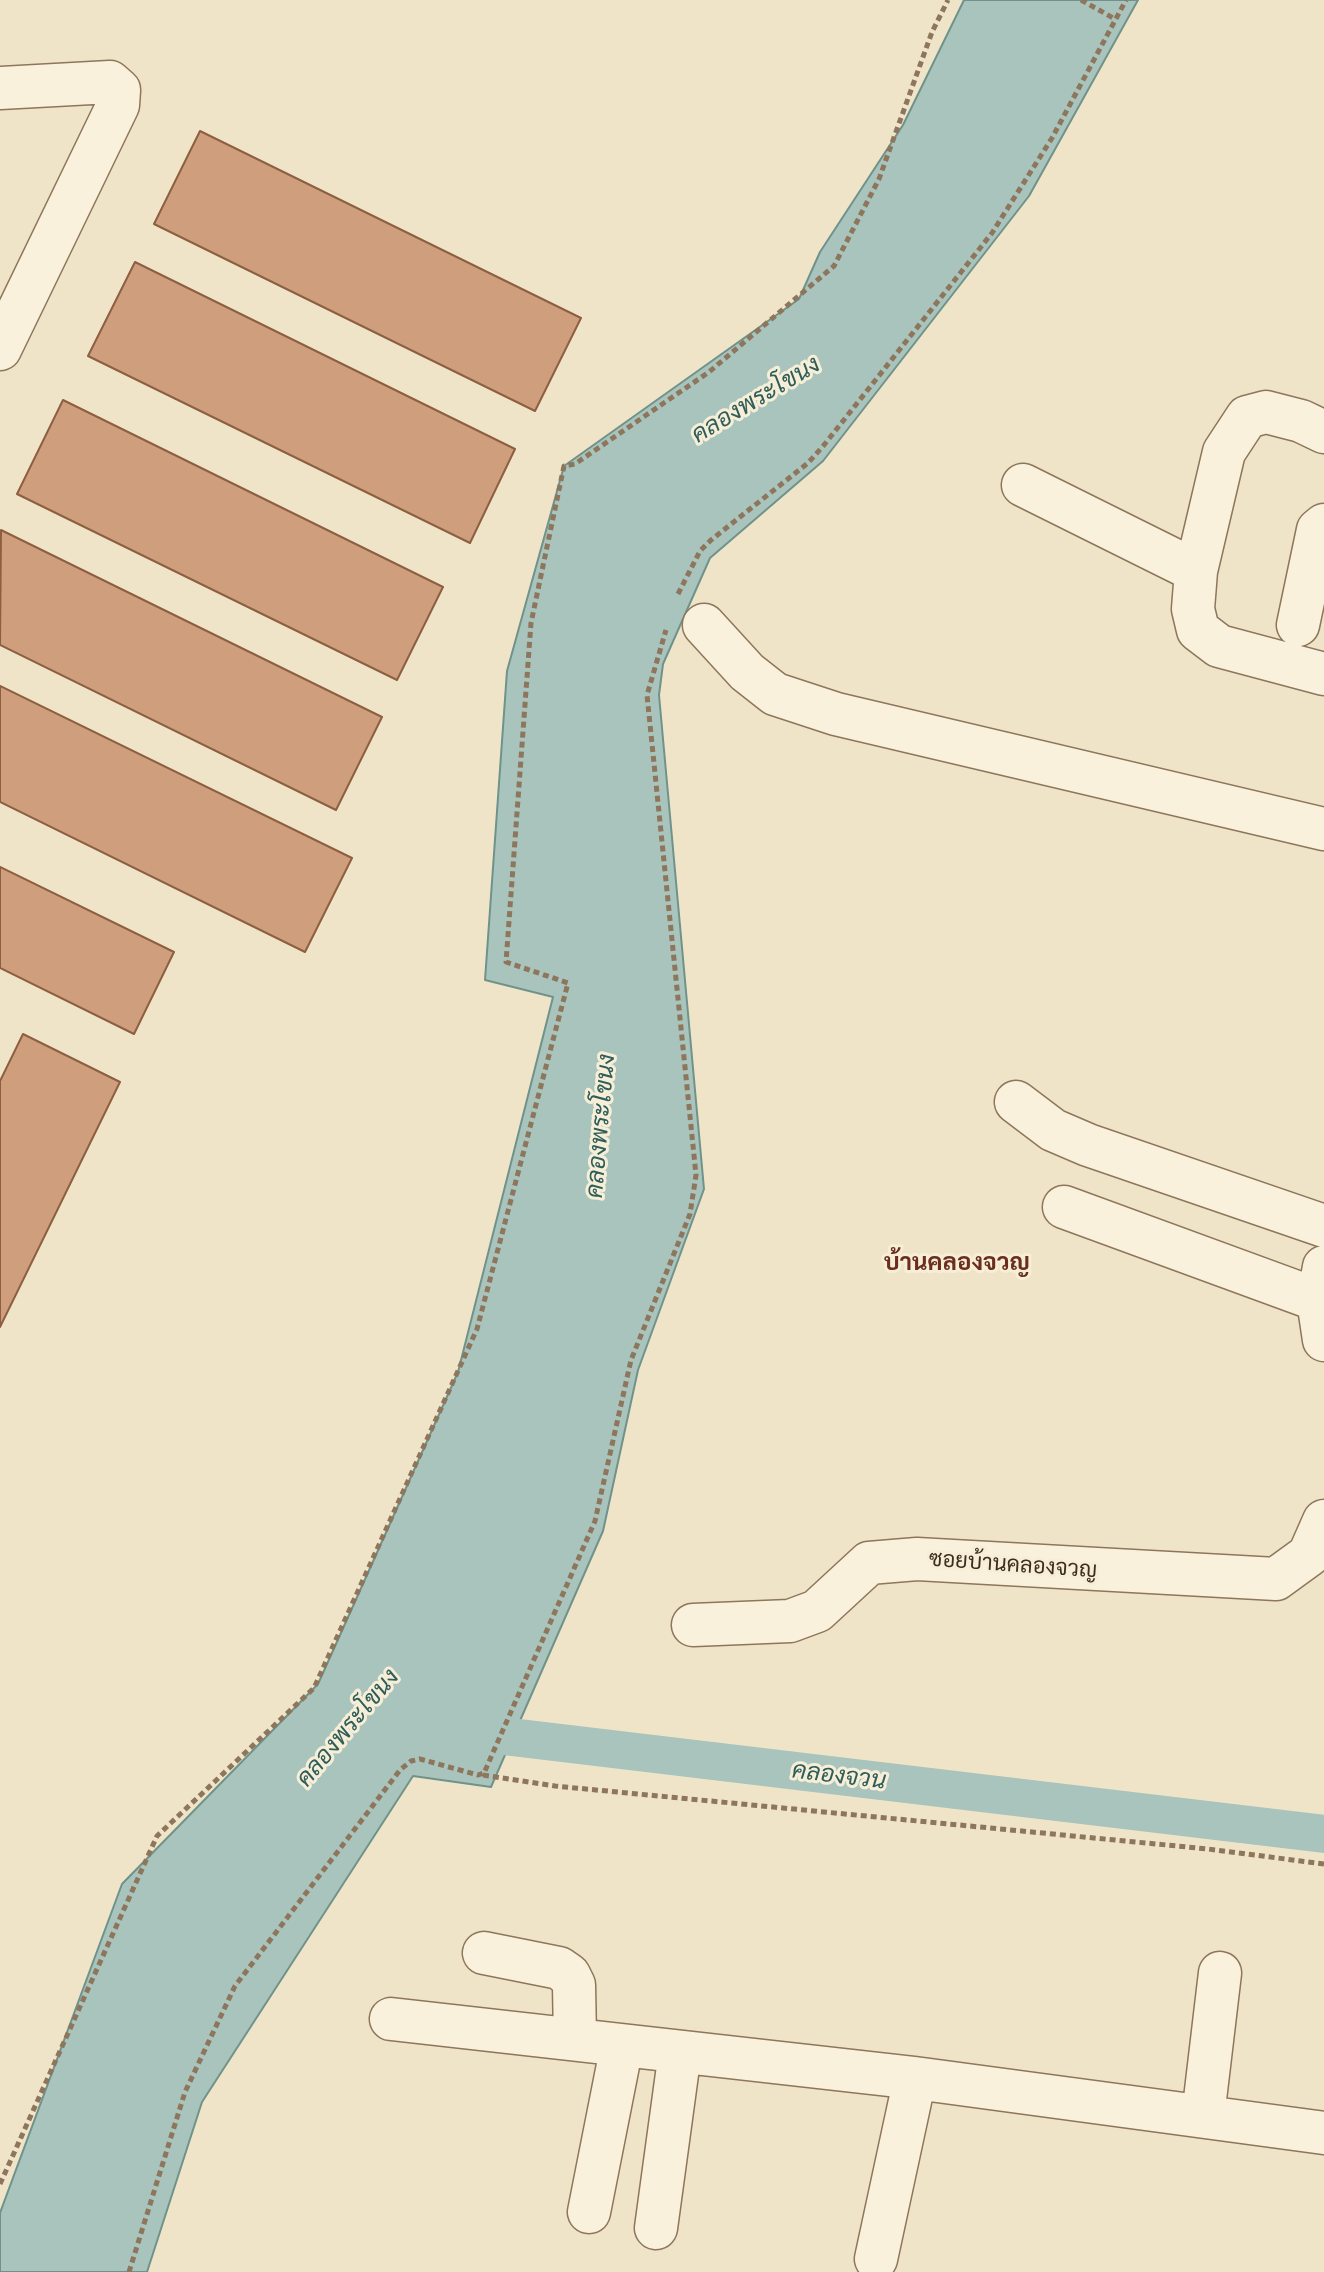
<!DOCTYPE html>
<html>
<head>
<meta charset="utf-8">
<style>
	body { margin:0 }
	canvas { display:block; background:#f0e4c8 }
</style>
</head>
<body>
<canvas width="1324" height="2272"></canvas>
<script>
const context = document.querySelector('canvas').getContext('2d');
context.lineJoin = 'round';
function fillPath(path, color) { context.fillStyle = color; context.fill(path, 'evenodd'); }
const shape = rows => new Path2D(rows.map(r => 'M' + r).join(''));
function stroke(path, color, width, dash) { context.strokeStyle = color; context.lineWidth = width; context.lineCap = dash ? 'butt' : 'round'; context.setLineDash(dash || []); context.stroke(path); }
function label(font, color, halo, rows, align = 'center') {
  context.font = font + ' "Roboto Serif",Sarabun,serif'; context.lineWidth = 6; context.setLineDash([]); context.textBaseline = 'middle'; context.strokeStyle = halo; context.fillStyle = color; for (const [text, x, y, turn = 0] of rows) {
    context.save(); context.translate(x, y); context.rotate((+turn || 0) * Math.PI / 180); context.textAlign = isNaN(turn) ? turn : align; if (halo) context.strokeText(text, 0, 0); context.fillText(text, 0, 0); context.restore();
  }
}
const water = shape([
	[964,0,1138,0,1029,196,823,461,710,558,663,664,659,695,704,1189,638,1370,603,1531,491,1787,413,1776,202,2102,147,2272,0,2272,0,2213,122,1884,318,1684,458,1372,553,997,485,980,507,671,564,466,799,299,820,252,903,125,964,0]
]);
const canal = shape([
	[461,1731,1324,1834]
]);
const building = shape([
	[200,131,581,318,535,411,154,224,200,131],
	[135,262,515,449,470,543,88,356,135,262],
	[63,400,443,587,397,680,17,494,63,400],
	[1,530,382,717,336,810,0,645,1,530],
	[0,686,352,858,305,952,0,802,0,686],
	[0,867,174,952,134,1034,0,968,0,867],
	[23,1034,120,1082,0,1327,0,1081,23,1034]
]);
const path = shape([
	[1081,0,1115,19],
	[678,594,700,551,711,540,808,463,824,445,992,233,1052,138,1126,0],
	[483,1775,555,1786,1208,1849,1324,1864],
	[0,2184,157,1836,314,1688,477,1329,568,983,506,962,531,623,564,466,575,464,709,372,834,266,879,179,932,32,948,0],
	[129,2272,185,2092,235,1986,400,1770,411,1761,420,1759,478,1775,484,1773,595,1521,631,1360,690,1214,696,1175,647,695,666,630]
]);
const minor = shape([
	[0,88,110,82,119,90,118,105,0,349],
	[1324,432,1301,421,1266,412,1247,417,1224,452,1196,571,1193,609,1198,630,1219,646,1324,674],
	[1023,485,1196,571],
	[704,625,747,672,775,694,836,714,1324,829],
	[1298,625,1318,530,1324,525],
	[1016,1102,1053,1130,1088,1145,1324,1226],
	[1064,1207,1318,1300],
	[1324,1267,1318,1300,1324,1340],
	[693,1625,790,1621,817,1611,869,1563,917,1559,1276,1579,1309,1555,1324,1521],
	[484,1953,559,1968,569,1975,574,1985,575,2039],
	[391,2019,915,2078,1324,2133],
	[1203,2116,1220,1973],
	[589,2212,622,2045],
	[656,2228,680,2052],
	[876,2259,915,2078]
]);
const streetNames = [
	["ซอยบ้านคลองจวญ",1013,1565,4]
];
const waterNames = [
	["คลองพระโขนง",756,400,-31],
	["คลองพระโขนง",601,1126,-85],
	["คลองพระโขนง",348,1728,-50],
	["คลองจวน",839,1776,7]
];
const neighbourhoodNames = [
	["บ้านคลองจวญ",957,1263]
];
fillPath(water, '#a9c4bc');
stroke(water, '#6f938a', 2);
stroke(canal, '#a9c4bc', 38);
fillPath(building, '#cf9f7d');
stroke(building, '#8d5f41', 2);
stroke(minor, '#8d765c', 45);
stroke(path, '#8d765c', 5, [6, 4]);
stroke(minor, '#faf1dc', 42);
label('22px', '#3d2e20', '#f7eed8', streetNames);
label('italic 24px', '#2f5d5a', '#f7eed8', waterNames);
label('bold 24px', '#6b2e1e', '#f7eed8', neighbourhoodNames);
</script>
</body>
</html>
